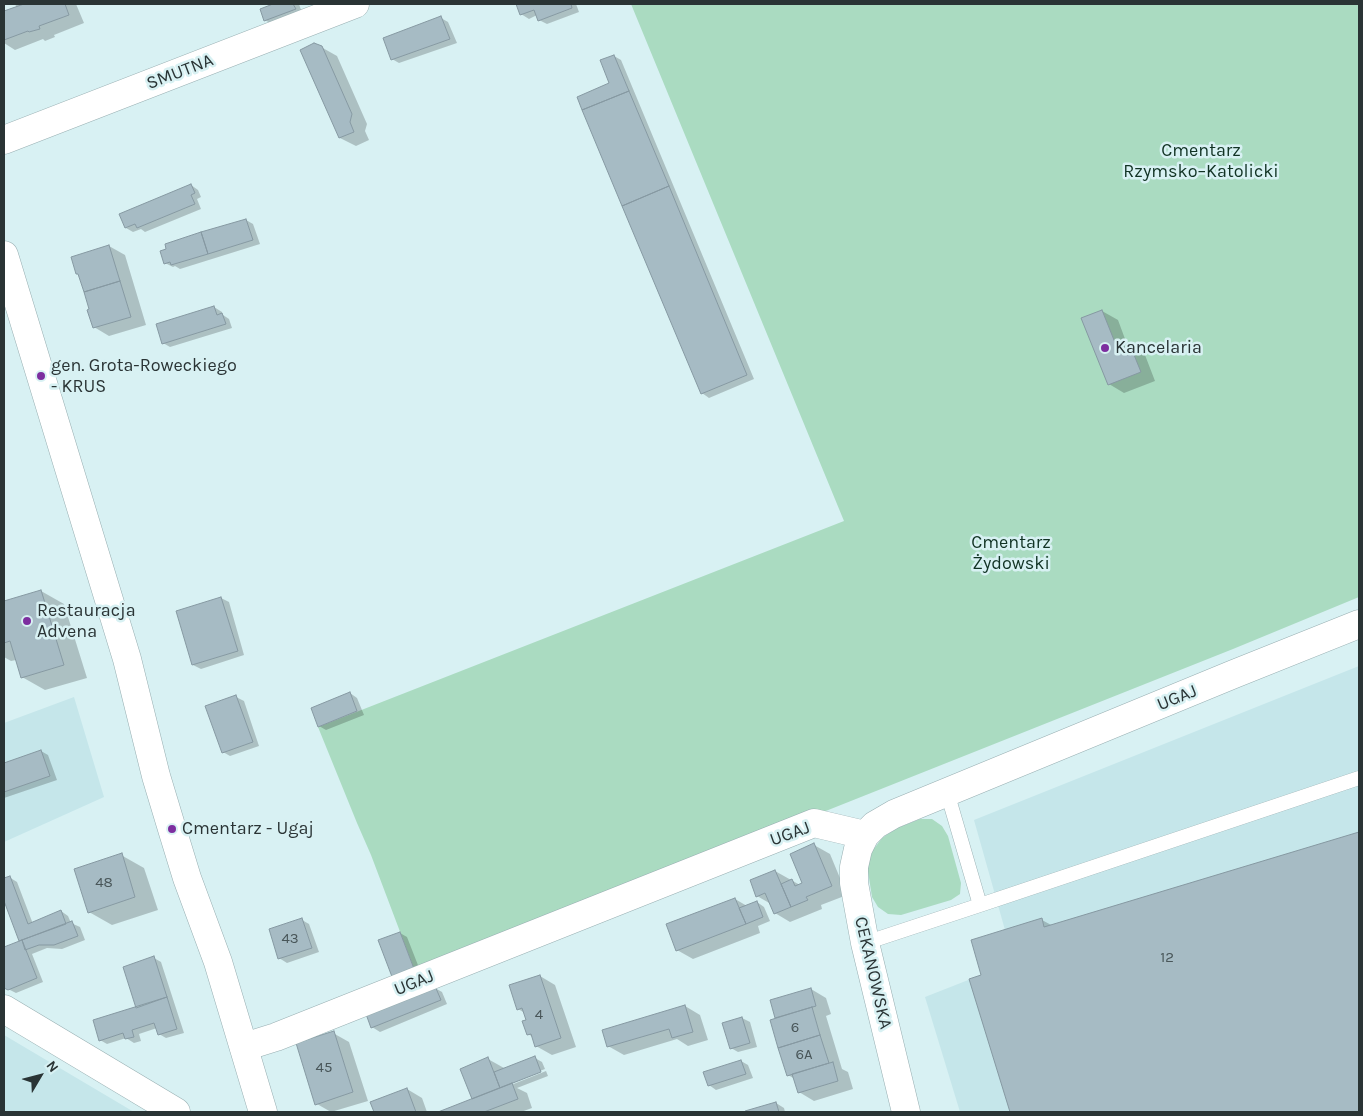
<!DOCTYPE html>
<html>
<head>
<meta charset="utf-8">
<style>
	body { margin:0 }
	#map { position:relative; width:1363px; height:1116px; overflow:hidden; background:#d8f1f3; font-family:Karla,sans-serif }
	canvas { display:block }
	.frame { position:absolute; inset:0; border:5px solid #2a3435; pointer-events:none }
	.north { position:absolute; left:15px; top:1051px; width:50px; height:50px; -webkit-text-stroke:4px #d8f1f3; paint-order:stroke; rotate:53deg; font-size:14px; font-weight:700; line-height:20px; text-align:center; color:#2a3435 }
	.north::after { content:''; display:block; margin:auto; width:18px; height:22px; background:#2a3435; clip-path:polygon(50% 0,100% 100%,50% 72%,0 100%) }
</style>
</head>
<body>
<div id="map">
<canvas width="1363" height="1116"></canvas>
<div class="frame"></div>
<div class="north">N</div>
</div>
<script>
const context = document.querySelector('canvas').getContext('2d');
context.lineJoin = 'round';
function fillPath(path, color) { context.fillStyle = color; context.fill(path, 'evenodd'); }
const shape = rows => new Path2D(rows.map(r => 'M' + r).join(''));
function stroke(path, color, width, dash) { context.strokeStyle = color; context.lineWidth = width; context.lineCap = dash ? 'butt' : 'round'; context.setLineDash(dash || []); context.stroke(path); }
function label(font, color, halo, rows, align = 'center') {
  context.font = font + ' Karla,sans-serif'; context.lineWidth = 5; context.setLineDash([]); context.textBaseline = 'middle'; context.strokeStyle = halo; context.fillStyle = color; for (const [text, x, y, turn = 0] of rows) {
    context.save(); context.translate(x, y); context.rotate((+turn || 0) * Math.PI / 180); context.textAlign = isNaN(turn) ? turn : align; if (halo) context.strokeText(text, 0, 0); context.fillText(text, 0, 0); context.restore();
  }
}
const built = shape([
	[1359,666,1359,1112,960,1112,925,997,981,975,971,940,1005,930,974,820],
	[74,697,104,797,4,842,4,723],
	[4,1035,134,1112,135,1112,4,1112]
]);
const green = shape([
	[631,4,1359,4,1359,597,1233,649,416,974,371,855,357,823,318,727,844,521],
	[920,819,932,819,942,826,948,836,961,883,960,894,951,900,901,915,888,914,878,907,872,897,867,865,873,850,882,838,897,828]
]);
const shadow = shape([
	[15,4,76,4,84,23,54,35,55,37,45,41,43,39,15,50,4,43,4,13,17,8],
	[276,4,299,4,302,13,273,25,265,20,262,9],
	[517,4,576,4,579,12,547,24,539,20,537,15,529,19,521,14],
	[441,18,448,22,457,43,399,63,392,59],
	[321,47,337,56,367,124,365,131,369,140,356,146,340,138,302,50],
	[614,56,621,60,754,379,709,398,702,393,611,84],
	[191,185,198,190,201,197,197,199,201,209,145,232,141,229,133,232,126,228],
	[246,220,253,224,260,244,180,269,175,266,173,267,165,263],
	[109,246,125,255,146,325,109,336,94,327],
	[214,307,222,312,223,315,229,319,232,328,170,347,163,343],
	[1102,311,1118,320,1128,347,1130,347,1145,355,1155,381,1124,393,1109,384],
	[41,591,64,604,87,678,45,690,22,677,16,660,11,661,4,657,4,603],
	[221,598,229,602,244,655,201,669,193,665],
	[350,693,357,698,364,715,326,730,319,726],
	[236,697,244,701,259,746,230,756,223,752],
	[41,751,48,755,57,780,4,798,4,764],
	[1359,833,1359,1112,1012,1112,970,980,982,976,1042,920,1053,926],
	[814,845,830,854,847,895,821,905,822,909,790,922,775,913,771,904,757,896,775,871,800,885,803,884],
	[121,855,144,868,158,910,112,925,89,912],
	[9,877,17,882,33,924,61,911,68,916,71,923,80,927,85,940,62,949,47,948,32,954,43,982,16,993,4,987,4,948,21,942,4,897,4,879],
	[735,899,747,906,757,902,764,907,770,921,758,926,760,933,693,959,677,950],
	[302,920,309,924,319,952,287,963,279,958],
	[400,933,407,937,423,978,379,941],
	[154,958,161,962,184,1033,166,1038,159,1034,157,1028,139,1034,141,1041,134,1043,126,1038,107,1044,100,1040,137,1008],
	[540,976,555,985,576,1047,552,1055,536,1046,533,1037,528,1034,525,1013,518,1009],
	[435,988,442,992,447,1004,380,1032,372,1027],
	[811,989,826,998,831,1014,826,1016,842,1069,848,1072,853,1089,814,1101,799,1092,795,1079,788,1075,777,1019,771,1001],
	[685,1006,700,1015,708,1040,688,1046,677,1039,624,1055,608,1046],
	[742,1018,750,1022,757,1047,738,1052,731,1048],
	[333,1033,349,1042,368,1101,331,1112,317,1104],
	[535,1058,542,1062,545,1069,509,1083,511,1085,546,1071,548,1076,517,1088,527,1093,532,1108,521,1112,441,1112,473,1100,488,1059,504,1068,504,1070],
	[741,1061,748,1065,753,1078,716,1090,709,1085],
	[407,1089,422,1098,427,1112,375,1112,372,1103],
	[776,1103,784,1108,785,1112,747,1112]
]);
const building = shape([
	[24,4,65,4,69,15,39,26,40,29,29,32,28,31,4,40,4,11,24,4],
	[273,4,293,4,296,9,264,21,260,9,273,4],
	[516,4,571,4,572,8,538,21,534,10,520,15,516,4],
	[441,16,450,39,391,60,383,38,441,16],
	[314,43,322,46,352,114,350,122,354,132,339,138,300,50,314,43],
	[614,55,629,91,582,110,577,97,609,83,600,60,614,55],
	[629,91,669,186,622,206,582,110,629,91],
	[191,184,195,193,191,195,195,204,137,228,135,224,125,228,119,214,191,184],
	[669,186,747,375,701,394,622,206,669,186],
	[246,219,253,240,208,254,201,232,246,219],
	[201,232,208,254,171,265,170,262,164,264,160,251,166,249,165,244,201,232],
	[109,245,120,281,84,292,78,274,76,274,71,257,109,245],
	[120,281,131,317,93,328,87,310,89,309,84,292,120,281],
	[214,306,217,315,222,313,226,324,162,344,156,324,214,306],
	[1102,310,1118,350,1130,345,1141,372,1108,385,1081,318,1102,310],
	[41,590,64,665,21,678,10,641,4,643,4,601,41,590],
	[221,597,238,651,192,665,176,611,221,597],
	[350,692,357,711,318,727,311,708,350,692],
	[236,695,253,742,222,753,205,706,236,695],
	[41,750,50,776,4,792,4,763,41,750],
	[1359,832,1359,1112,1010,1112,969,979,981,975,971,940,1042,918,1044,927,1359,832],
	[814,843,832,886,806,897,808,900,791,907,781,884,792,879,795,886,802,883,790,854,814,843],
	[122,853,135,897,88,913,74,869,122,853],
	[775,870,791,907,774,914,765,893,756,897,750,880,775,870],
	[10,876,28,924,61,910,66,924,19,941,4,901,4,878,10,876],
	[735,898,746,924,676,951,666,924,735,898],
	[757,901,763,917,746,924,739,908,757,901],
	[302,918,312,948,278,959,269,929,302,918],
	[72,921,78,936,54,945,39,945,25,950,22,940,72,921],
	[400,932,416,974,394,982,378,940,400,932],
	[22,940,37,978,8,990,4,988,4,947,22,940],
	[154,956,167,997,136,1008,123,967,154,956],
	[540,975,561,1038,535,1047,531,1034,527,1035,522,1021,526,1020,522,1008,517,1010,509,985,540,975],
	[435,986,441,1000,371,1028,366,1014,435,986],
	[811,988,816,1006,775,1018,770,1000,811,988],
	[167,997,177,1029,158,1035,154,1023,132,1030,134,1037,125,1039,123,1033,99,1041,93,1020,167,997],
	[685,1005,693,1032,672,1038,669,1029,607,1047,602,1030,685,1005],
	[812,1007,820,1035,778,1048,770,1020,812,1007],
	[742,1017,750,1043,730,1049,722,1023,742,1017],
	[334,1031,353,1092,315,1105,296,1043,334,1031],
	[820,1035,829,1063,787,1076,778,1048,820,1035],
	[535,1056,541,1072,500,1088,494,1072,535,1056],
	[488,1057,500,1088,472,1099,460,1069,488,1057],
	[741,1060,746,1074,708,1086,703,1072,741,1060],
	[833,1062,838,1081,798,1093,792,1074,833,1062],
	[512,1083,518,1099,484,1112,438,1112,512,1083],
	[407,1088,416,1112,374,1112,370,1102,407,1088],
	[776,1102,779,1112,745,1112,745,1111,776,1102]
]);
const lane = shape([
	[980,905,1359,778],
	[865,943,980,905,947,792]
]);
const street = shape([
	[4,140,355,4],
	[4,1009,176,1112],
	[244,1047,276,1037,814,823,865,835],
	[906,1112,865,943,854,883,854,867,858,849,865,835,875,825,894,814,1234,674,1359,624]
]);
const secondary = shape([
	[4,255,127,659,156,776,172,829,187,878,218,962,263,1112]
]);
const markers = [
	[1105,348,5,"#7d2e9f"],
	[41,376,5,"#7d2e9f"],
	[27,621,5,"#7d2e9f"],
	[172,829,5,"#7d2e9f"]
];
const numberNames = [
	["48",104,883],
	["43",290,939],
	["12",1167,958],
	["4",539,1015],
	["6",795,1028],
	["6A",804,1055],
	["45",324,1068]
];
const streetNames = [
	["SMUTNA",180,72,-21],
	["UGAJ",1177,698,-22],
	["UGAJ",790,834,-20],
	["CEKANOWSKA",873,973,77],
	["UGAJ",414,983,-22]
];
const parkNames = [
	["Cmentarz",1201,151],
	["Rzymsko–Katolicki",1201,172],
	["Cmentarz",1011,543],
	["Żydowski",1011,564]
];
const poiNames = [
	["Kancelaria",1115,348],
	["gen. Grota-Roweckiego",51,366],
	["- KRUS",51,387],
	["Restauracja",37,611],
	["Advena",37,632],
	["Cmentarz - Ugaj",182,829]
];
fillPath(built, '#c5e6ea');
fillPath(green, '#aadbc1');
fillPath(shadow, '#0003');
fillPath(building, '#a6bbc4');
stroke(building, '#8699a2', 1);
stroke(lane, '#98afb2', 15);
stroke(street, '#98afb2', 29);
stroke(secondary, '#98afb2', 29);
stroke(lane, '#fff', 14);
stroke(street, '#fff', 28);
stroke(secondary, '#fff', 28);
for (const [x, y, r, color] of markers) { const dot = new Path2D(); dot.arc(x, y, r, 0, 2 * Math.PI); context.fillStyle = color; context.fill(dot); stroke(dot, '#d8f1f3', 2); }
label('15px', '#495659', null, numberNames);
label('18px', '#2a3435', '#d8f1f3', streetNames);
label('18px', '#113324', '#d8f1f3', parkNames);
label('18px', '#2a3435', '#d8f1f3', poiNames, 'left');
</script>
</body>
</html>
